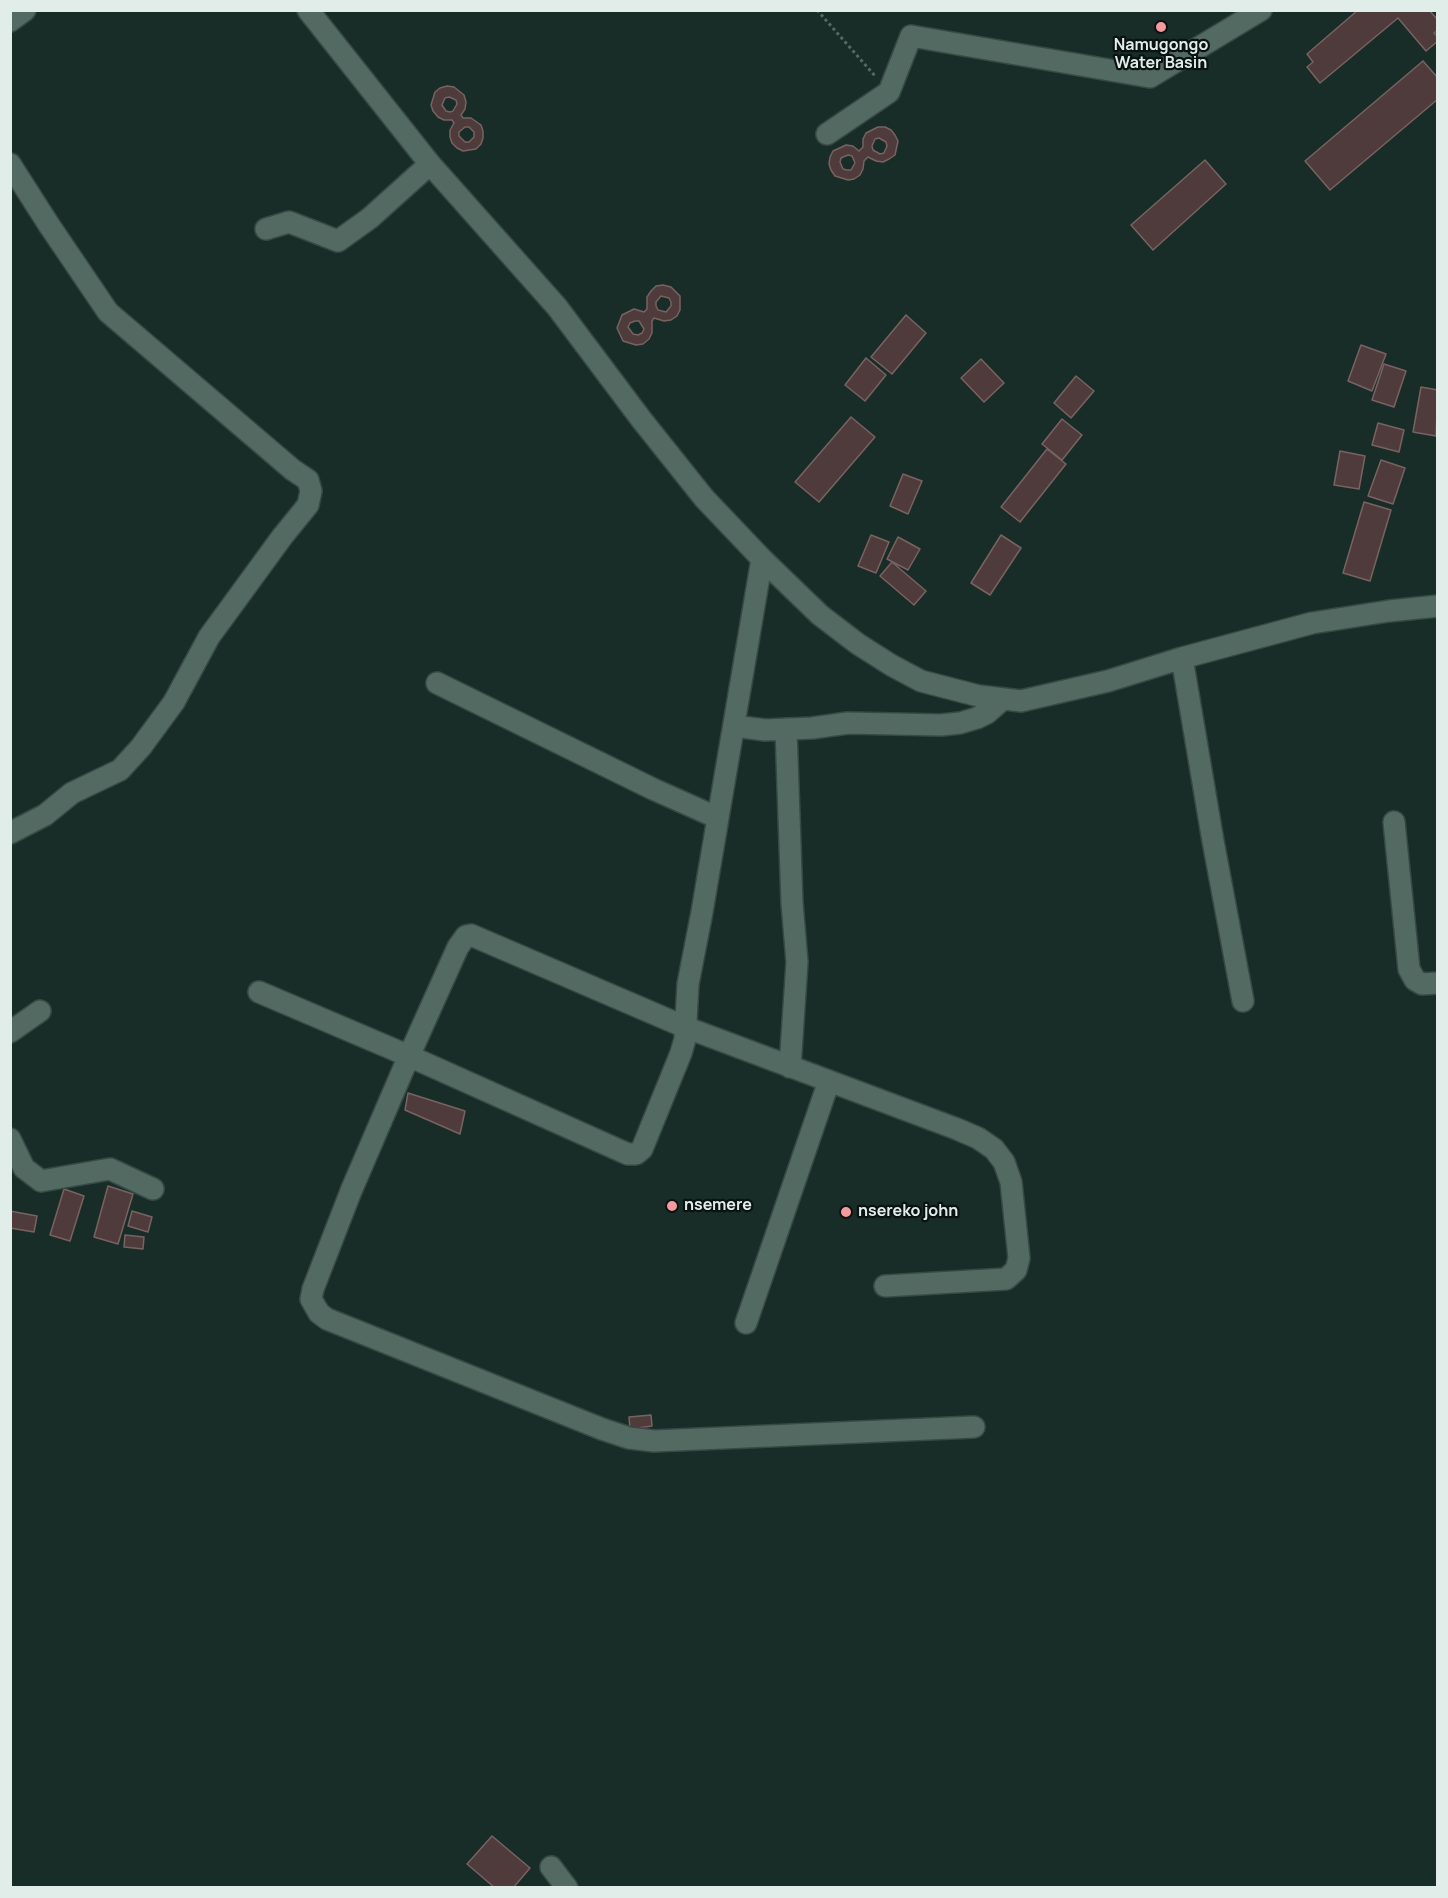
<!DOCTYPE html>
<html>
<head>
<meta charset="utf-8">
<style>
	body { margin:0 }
	#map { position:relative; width:1448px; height:1898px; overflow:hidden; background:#182d28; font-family:Manrope,sans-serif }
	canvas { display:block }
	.frame { position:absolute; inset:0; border:12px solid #e0ede9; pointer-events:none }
</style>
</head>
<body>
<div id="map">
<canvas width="1448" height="1898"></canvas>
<div class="frame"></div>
</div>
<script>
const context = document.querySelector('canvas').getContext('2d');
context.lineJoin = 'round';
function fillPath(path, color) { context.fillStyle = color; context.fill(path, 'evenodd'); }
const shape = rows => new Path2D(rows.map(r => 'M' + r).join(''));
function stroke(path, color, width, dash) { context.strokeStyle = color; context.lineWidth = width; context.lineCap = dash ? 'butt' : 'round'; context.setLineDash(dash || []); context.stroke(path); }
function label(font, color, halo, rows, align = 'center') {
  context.font = font + ' Manrope,sans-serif'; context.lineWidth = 4.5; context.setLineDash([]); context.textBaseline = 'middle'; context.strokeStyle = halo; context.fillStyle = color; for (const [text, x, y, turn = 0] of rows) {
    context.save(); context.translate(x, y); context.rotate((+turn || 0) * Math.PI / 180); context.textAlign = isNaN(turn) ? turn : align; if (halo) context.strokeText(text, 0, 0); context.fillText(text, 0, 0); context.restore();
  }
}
const building = shape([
	[1358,10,1429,10,1438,20,1438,30,1434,33,1438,37,1438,41,1426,51,1398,18,1320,83,1307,67,1313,62,1307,54,1358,10],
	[1423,61,1438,78,1438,99,1330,190,1305,161,1423,61],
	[447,86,454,87,464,95,466,102,465,109,461,115,463,118,471,118,481,125,483,131,483,138,481,144,476,149,463,151,457,148,452,143,450,137,450,130,454,123,452,120,444,120,438,117,433,111,431,105,435,92,440,88,447,86],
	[449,97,456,100,457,104,453,111,450,112,446,111,442,105,445,98,449,97],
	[465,127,469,127,474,132,474,137,469,142,465,142,459,136,459,132,465,127],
	[878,127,885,127,891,130,895,135,898,141,895,155,889,159,883,162,876,161,868,157,864,161,863,169,860,175,854,179,848,180,835,176,831,170,829,164,830,157,833,151,846,145,853,146,859,151,863,147,863,139,866,133,878,127],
	[879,138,886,142,887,146,884,153,880,154,873,150,872,146,875,139,879,138],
	[848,155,852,156,855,163,851,170,847,170,843,169,840,162,841,158,848,155],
	[1205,160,1226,184,1153,250,1131,225,1205,160],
	[663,285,671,287,680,296,680,310,677,316,671,320,664,321,654,318,652,321,652,333,649,339,643,344,636,345,623,341,617,328,622,315,634,309,644,312,647,309,647,297,651,291,656,286,663,285],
	[661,296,669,298,671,302,671,306,666,312,658,310,656,306,656,302,661,296],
	[635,321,639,321,644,329,642,333,638,335,633,334,628,327,630,323,635,321],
	[906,315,926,333,892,374,871,357,906,315],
	[1361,345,1386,354,1372,391,1348,381,1361,345],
	[866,358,886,375,865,401,845,385,866,358],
	[981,359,1004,383,984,402,961,378,981,359],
	[1384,364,1406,371,1394,407,1372,400,1384,364],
	[1076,376,1094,391,1071,418,1054,403,1076,376],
	[1421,387,1438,390,1436,436,1413,432,1421,387],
	[851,417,875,437,819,502,795,482,851,417],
	[1062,419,1082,435,1062,460,1042,444,1062,419],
	[1378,423,1404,430,1399,452,1372,445,1378,423],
	[1047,449,1066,464,1020,522,1001,507,1047,449],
	[1340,451,1365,456,1359,489,1334,485,1340,451],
	[1381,460,1405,468,1393,504,1368,496,1381,460],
	[903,474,922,481,908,514,890,506,903,474],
	[1364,502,1391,510,1370,581,1343,573,1364,502],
	[871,535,889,542,876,573,858,566,871,535],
	[1001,535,1021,548,990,595,971,583,1001,535],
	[898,537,920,549,908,570,887,559,898,537],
	[892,562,926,591,914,605,880,576,892,562],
	[408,1093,465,1111,460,1134,405,1110,408,1093],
	[108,1186,133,1194,118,1244,94,1237,108,1186],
	[64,1189,84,1196,70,1241,50,1235,64,1189],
	[10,1211,37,1216,34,1232,10,1228,10,1211],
	[132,1211,152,1217,148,1232,128,1226,132,1211],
	[125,1235,144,1237,143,1249,124,1247,125,1235],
	[651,1415,652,1426,630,1429,629,1417,651,1415],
	[492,1836,530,1868,513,1888,495,1888,467,1864,492,1836]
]);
const path = shape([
	[817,10,875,76]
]);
const minor = shape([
	[308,10,430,164,557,307,641,419,704,498,762,559,820,615,858,644,891,665,921,681,979,696,1021,701,1108,681,1182,658,1312,623,1389,611,1438,606],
	[10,21,25,10],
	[827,134,889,92,911,36,1150,77,1261,10],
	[10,164,49,225,108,312,293,470,308,480,311,491,308,505,282,537,209,637,174,702,141,747,120,770,72,793,45,815,10,833],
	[266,229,289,222,338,241,370,218,430,164],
	[1182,658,1213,841,1243,1001],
	[437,683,653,789,718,818],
	[734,726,765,730,812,728,848,723,941,725,960,723,977,718,987,713,1003,699],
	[786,729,792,903,797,962,790,1067],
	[1394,822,1409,969,1415,980,1422,984,1438,983],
	[259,992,409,1056,621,1151,628,1154,636,1154,642,1149,681,1053,685,1039,688,984,702,912,762,559],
	[10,1032,40,1011],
	[10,1139,24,1168,41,1181,110,1169,153,1189],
	[885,1286,1006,1279,1016,1270,1019,1258,1011,1182,1004,1162,994,1149,978,1138,957,1129,685,1027,471,935,466,936,458,947,409,1056,351,1191,313,1289,311,1299,319,1313,327,1319,602,1429,629,1438,654,1441,974,1427],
	[746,1323,829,1081],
	[551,1867,567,1888]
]);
const markers = [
	[1161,27,6,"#f59b9f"],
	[672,1206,6,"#f59b9f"],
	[846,1212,6,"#f59b9f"]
];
const poiNames = [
	["Namugongo",1161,46,"center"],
	["Water Basin",1161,64,"center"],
	["nsemere",684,1206],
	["nsereko john",858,1212]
];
fillPath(building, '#503b3c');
stroke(building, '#786262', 1.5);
stroke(minor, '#374944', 24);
stroke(path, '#566864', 3, [3, 3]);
stroke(minor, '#536a63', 21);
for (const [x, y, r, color] of markers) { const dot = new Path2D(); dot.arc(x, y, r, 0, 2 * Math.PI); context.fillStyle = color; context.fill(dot); stroke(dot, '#0a1311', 2); }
label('bold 16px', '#e0ede9', '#0a1311', poiNames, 'left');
</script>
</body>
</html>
